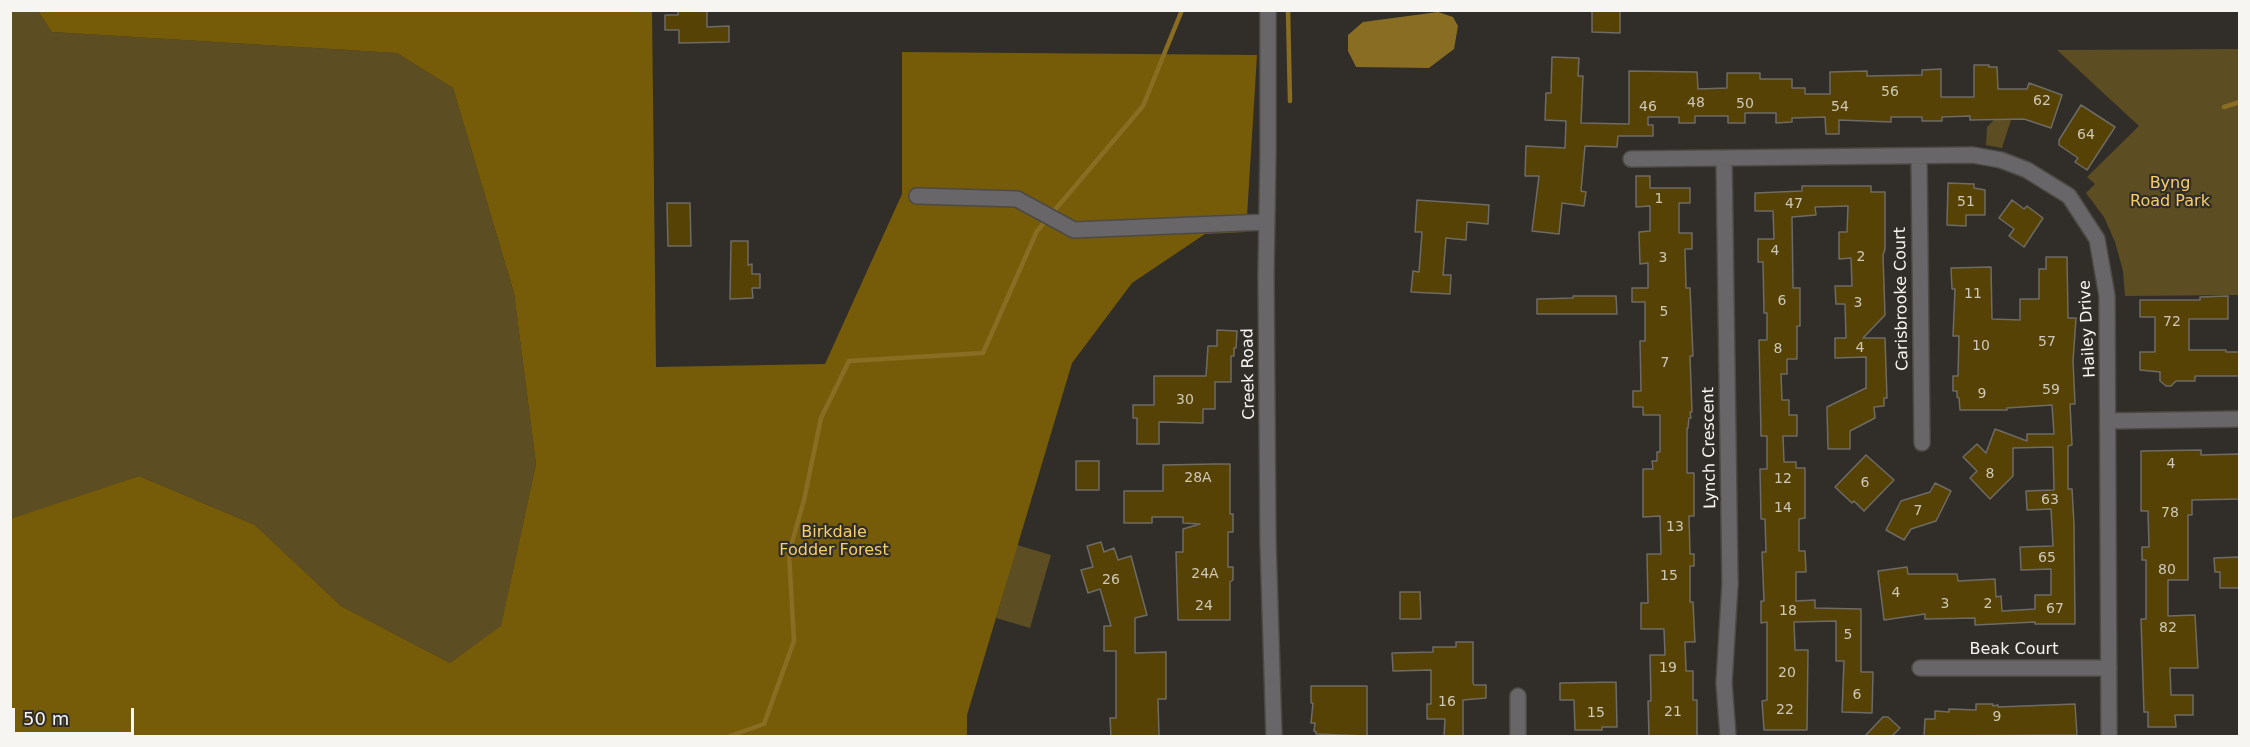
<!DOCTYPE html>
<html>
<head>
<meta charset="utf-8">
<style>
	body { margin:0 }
	#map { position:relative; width:2250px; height:747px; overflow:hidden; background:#312e29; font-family:"DejaVu Sans",sans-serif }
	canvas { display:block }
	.frame { position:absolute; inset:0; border:12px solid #f6f5f1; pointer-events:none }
	.scale { position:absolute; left:12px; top:708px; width:122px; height:27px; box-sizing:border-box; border:3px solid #f6f5f1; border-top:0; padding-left:8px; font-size:18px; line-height:21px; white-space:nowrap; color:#f6f5f1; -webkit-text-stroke:4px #312e29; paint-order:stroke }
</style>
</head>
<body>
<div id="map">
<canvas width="2250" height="747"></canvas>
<div class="frame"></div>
<div class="scale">50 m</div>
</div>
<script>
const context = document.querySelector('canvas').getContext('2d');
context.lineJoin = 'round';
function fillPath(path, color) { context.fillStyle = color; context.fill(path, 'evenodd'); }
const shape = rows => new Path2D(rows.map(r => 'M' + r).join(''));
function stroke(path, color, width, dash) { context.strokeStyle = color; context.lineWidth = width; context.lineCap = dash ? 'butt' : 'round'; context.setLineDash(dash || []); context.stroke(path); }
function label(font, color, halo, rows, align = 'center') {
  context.font = font + ' "DejaVu Sans",sans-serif'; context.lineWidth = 4.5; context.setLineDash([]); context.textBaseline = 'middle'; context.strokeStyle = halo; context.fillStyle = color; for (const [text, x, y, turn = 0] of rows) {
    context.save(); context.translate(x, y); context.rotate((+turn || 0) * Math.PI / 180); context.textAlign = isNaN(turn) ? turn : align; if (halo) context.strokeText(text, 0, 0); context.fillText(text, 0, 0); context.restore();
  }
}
const green = shape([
	[10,11,38,11,52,32,397,53,453,88,514,293,536,464,501,627,450,663,341,606,255,525,139,476,11,519],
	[2239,49,2239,295,2125,296,2123,271,2115,242,2104,217,2086,193,2095,184,2087,177,2139,126,2057,50],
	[1994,120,2011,120,2002,148,1986,145,1987,127],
	[1017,545,1051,555,1030,628,996,618]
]);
const forest = shape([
	[38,11,652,11,656,367,825,364,902,194,902,52,1257,55,1246,232,1205,234,1132,283,1072,363,967,715,967,736,11,736,10,519,139,476,255,525,341,606,450,663,501,626,536,464,514,293,453,88,397,53,52,32]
]);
const water = shape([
	[1438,12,1453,17,1458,26,1454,49,1429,68,1356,67,1348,51,1348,35,1363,22]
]);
const stream = shape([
	[1288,10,1290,101],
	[2224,107,2240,102],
	[730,736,764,724,794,641,789,553,804,500,821,418,849,361,983,353,1037,231,1143,106,1182,10]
]);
const building = shape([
	[678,10,707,10,707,27,729,26,729,42,679,43,679,30,665,30,665,15,678,15,678,10],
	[1592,10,1620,10,1620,33,1592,32,1592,10],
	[1552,57,1579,58,1578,76,1583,76,1581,123,1629,124,1629,71,1697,72,1698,89,1727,88,1727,73,1760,73,1760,79,1792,79,1792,88,1805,88,1805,94,1830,94,1830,72,1867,71,1867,76,1922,75,1922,70,1941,69,1941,97,1974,97,1974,65,1989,65,1989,67,1997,67,1998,89,2027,89,2029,83,2062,95,2051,128,2024,119,1970,120,1970,116,1942,117,1942,121,1922,121,1922,117,1891,117,1891,122,1839,120,1839,134,1826,134,1825,117,1792,118,1792,122,1776,123,1776,113,1745,113,1745,123,1728,123,1728,116,1695,116,1695,123,1679,123,1679,117,1648,117,1648,125,1653,125,1653,136,1618,136,1617,147,1585,146,1581,191,1586,192,1584,206,1562,203,1559,234,1532,231,1539,176,1525,176,1526,146,1565,148,1566,121,1545,120,1546,93,1551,93,1552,57],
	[2081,105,2115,127,2087,170,2075,162,2078,158,2059,145,2059,140,2081,105],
	[1636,176,1650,176,1650,188,1690,188,1690,203,1679,203,1679,233,1692,233,1692,249,1685,249,1686,288,1690,288,1693,356,1690,356,1692,412,1690,412,1691,418,1689,418,1688,428,1687,428,1687,473,1694,473,1694,516,1689,516,1690,554,1694,554,1694,566,1690,566,1690,602,1693,602,1695,642,1685,642,1686,671,1693,671,1693,700,1697,700,1697,736,1649,736,1648,701,1651,701,1650,655,1665,655,1664,629,1641,629,1641,603,1648,603,1647,554,1661,554,1660,516,1643,517,1643,469,1653,469,1652,461,1657,461,1657,452,1660,452,1660,415,1643,415,1643,407,1633,407,1633,391,1641,391,1640,341,1645,341,1645,302,1632,302,1632,288,1648,288,1648,263,1640,264,1639,232,1650,231,1650,206,1636,207,1636,176],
	[1948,183,1974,184,1974,188,1985,190,1985,215,1966,215,1966,226,1947,225,1948,183],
	[1802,186,1871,186,1871,192,1885,192,1885,249,1883,255,1885,315,1863,338,1885,338,1887,398,1884,398,1884,406,1874,407,1875,418,1850,431,1850,449,1828,449,1827,407,1866,388,1866,357,1835,358,1835,338,1846,338,1845,304,1836,304,1835,286,1852,286,1851,258,1839,259,1839,232,1847,232,1848,206,1815,207,1816,215,1792,217,1793,288,1800,288,1800,326,1797,326,1797,359,1787,359,1787,374,1781,374,1782,400,1789,400,1789,415,1797,415,1797,436,1783,436,1784,462,1796,462,1796,468,1805,468,1805,518,1799,519,1799,551,1805,551,1806,572,1796,572,1796,601,1815,600,1815,608,1861,609,1861,672,1873,672,1872,713,1842,712,1844,661,1836,661,1836,621,1794,622,1795,650,1808,650,1807,730,1764,730,1762,701,1767,700,1767,622,1761,623,1761,601,1764,601,1762,552,1766,552,1765,519,1761,519,1760,469,1767,469,1767,436,1761,436,1759,340,1767,340,1767,313,1764,313,1763,262,1758,262,1758,239,1774,239,1773,211,1755,211,1755,193,1802,191,1802,186],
	[1417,200,1489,205,1488,224,1467,222,1466,240,1446,238,1443,275,1451,275,1450,294,1411,292,1413,271,1419,272,1422,232,1415,232,1417,200],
	[2012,200,2024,209,2027,206,2043,218,2024,247,2009,236,2014,229,1999,218,2012,200],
	[667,203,690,203,691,246,668,246,667,203],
	[731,241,748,241,748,265,752,264,752,274,760,274,760,288,752,288,753,298,730,299,731,241],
	[2046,257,2067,257,2068,318,2076,318,2073,361,2075,404,2070,404,2072,445,2068,446,2068,489,2072,489,2074,524,2075,624,2035,624,2035,622,1975,625,1975,618,1925,619,1925,614,1884,620,1878,571,1907,567,1908,574,1957,574,1958,581,1995,579,1996,597,2001,596,2002,611,2035,609,2035,595,2051,595,2051,569,2021,570,2020,547,2053,546,2051,509,2027,510,2026,491,2054,490,2053,447,2013,448,2013,476,1990,499,1970,478,1977,471,1963,457,1977,444,1986,453,1995,429,2027,441,2027,434,2054,434,2052,405,2007,408,2007,410,1960,410,1959,398,1957,397,1957,391,1953,391,1953,376,1958,376,1959,336,1953,336,1955,289,1952,289,1951,268,1991,267,1992,319,2020,320,2020,299,2039,299,2039,269,2046,269,2046,257],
	[1573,296,1616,296,1617,314,1537,314,1537,299,1573,298,1573,296],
	[2228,296,2228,319,2189,319,2189,350,2226,350,2226,352,2240,352,2240,376,2195,376,2195,381,2176,381,2171,386,2166,386,2160,381,2160,372,2140,370,2140,352,2155,352,2155,317,2140,317,2140,300,2200,300,2200,297,2228,296],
	[1217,330,1237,331,1236,348,1234,348,1234,356,1231,356,1231,382,1215,382,1215,409,1203,409,1203,423,1159,422,1159,444,1137,444,1137,418,1133,418,1133,405,1154,405,1154,376,1206,376,1208,346,1217,346,1217,330],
	[2201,450,2201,455,2240,454,2240,499,2192,500,2192,515,2188,515,2188,580,2168,580,2168,616,2195,615,2198,668,2170,668,2171,695,2193,695,2193,715,2175,715,2176,727,2148,727,2148,712,2144,712,2141,619,2146,619,2146,560,2142,560,2142,547,2149,547,2148,511,2141,511,2141,451,2201,450],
	[1866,455,1894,480,1864,511,1854,501,1852,503,1835,487,1866,455],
	[1076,461,1099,461,1099,490,1076,490,1076,461],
	[1213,464,1230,464,1230,514,1233,514,1233,532,1228,532,1228,567,1233,567,1233,580,1230,582,1230,620,1178,620,1176,552,1183,552,1183,529,1200,524,1183,523,1183,517,1152,517,1152,523,1124,523,1124,491,1163,491,1163,465,1213,464],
	[1935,483,1951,491,1936,521,1911,529,1904,540,1886,530,1901,501,1930,492,1935,483],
	[1101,542,1104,552,1114,548,1118,560,1131,556,1147,615,1135,618,1135,653,1166,652,1166,699,1158,699,1159,736,1111,736,1110,718,1116,718,1116,651,1104,651,1104,626,1111,626,1100,589,1088,593,1081,570,1093,567,1087,546,1101,542],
	[2240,557,2240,588,2220,588,2220,572,2215,572,2214,558,2240,557],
	[1400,592,1420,592,1421,619,1400,619,1400,592],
	[1456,642,1473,642,1473,683,1474,685,1486,685,1486,698,1463,700,1463,736,1444,736,1445,719,1427,719,1427,704,1431,704,1431,670,1393,671,1392,653,1433,652,1433,647,1456,647,1456,642],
	[1616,682,1617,727,1602,727,1602,730,1575,730,1574,700,1560,700,1560,683,1616,682],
	[1311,686,1367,686,1367,736,1316,734,1316,732,1314,731,1315,723,1311,723,1313,703,1311,703,1311,686],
	[1976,704,1993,704,1993,706,1998,705,1998,707,2075,704,2077,735,1924,736,1925,719,1935,719,1935,711,1949,712,1949,709,1976,710,1976,704],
	[1883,717,1888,717,1900,728,1892,736,1865,736,1883,717]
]);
const minor = shape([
	[1268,10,1268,152,1266,275,1268,542,1274,736],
	[1919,156,1922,443],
	[1724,158,1730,584,1724,683,1728,736],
	[1631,159,1973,155,2001,160,2027,170,2069,196,2097,239,2107,296,2109,736],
	[917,196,1017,199,1074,230,1266,222],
	[2109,421,2240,419],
	[1920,668,2109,668],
	[1518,696,1518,736]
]);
const numberNames = [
	["56",1890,92],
	["62",2042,101],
	["48",1696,103],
	["50",1745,104],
	["46",1648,107],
	["54",1840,107],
	["64",2086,135],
	["1",1659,199],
	["51",1966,202],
	["47",1794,204],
	["4",1775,251],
	["2",1861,257],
	["3",1663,258],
	["11",1973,294],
	["6",1782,301],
	["3",1858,303],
	["5",1664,312],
	["72",2172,322],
	["57",2047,342],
	["10",1981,346],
	["4",1860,348],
	["8",1778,349],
	["7",1665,363],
	["59",2051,390],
	["9",1982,394],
	["30",1185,400],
	["4",2171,464],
	["8",1990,474],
	["28A",1198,478],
	["12",1783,479],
	["6",1865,483],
	["63",2050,500],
	["14",1783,508],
	["7",1918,511],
	["78",2170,513],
	["13",1675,527],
	["65",2047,558],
	["80",2167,570],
	["24A",1205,574],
	["15",1669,576],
	["26",1111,580],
	["4",1896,593],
	["3",1945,604],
	["2",1988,604],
	["24",1204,606],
	["67",2055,609],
	["18",1788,611],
	["82",2168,628],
	["5",1848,635],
	["19",1668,668],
	["20",1787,673],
	["6",1857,695],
	["16",1447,702],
	["22",1785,710],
	["21",1673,712],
	["15",1596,713],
	["9",1997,717]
];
const parkNames = [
	["Byng",2170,184],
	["Road Park",2170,202],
	["Birkdale",834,533],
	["Fodder Forest",834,551]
];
const streetNames = [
	["Carisbrooke Court",1902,299,-91],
	["Hailey Drive",2088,329,-93],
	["Creek Road",1249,374,-91],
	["Lynch Crescent",1710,448,-91],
	["Beak Court",2014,650]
];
fillPath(green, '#5d4d23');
fillPath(forest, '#765c09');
fillPath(water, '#886d23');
stroke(stream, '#886d23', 4.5);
fillPath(building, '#564205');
stroke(building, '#6e6b65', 1.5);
stroke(minor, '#4d4a45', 18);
stroke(minor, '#686668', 15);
label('14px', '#cec8b6', null, numberNames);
label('16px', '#f6cf6b', '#312e29', parkNames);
label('16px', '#f6f5f1', '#312e29', streetNames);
</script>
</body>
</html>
